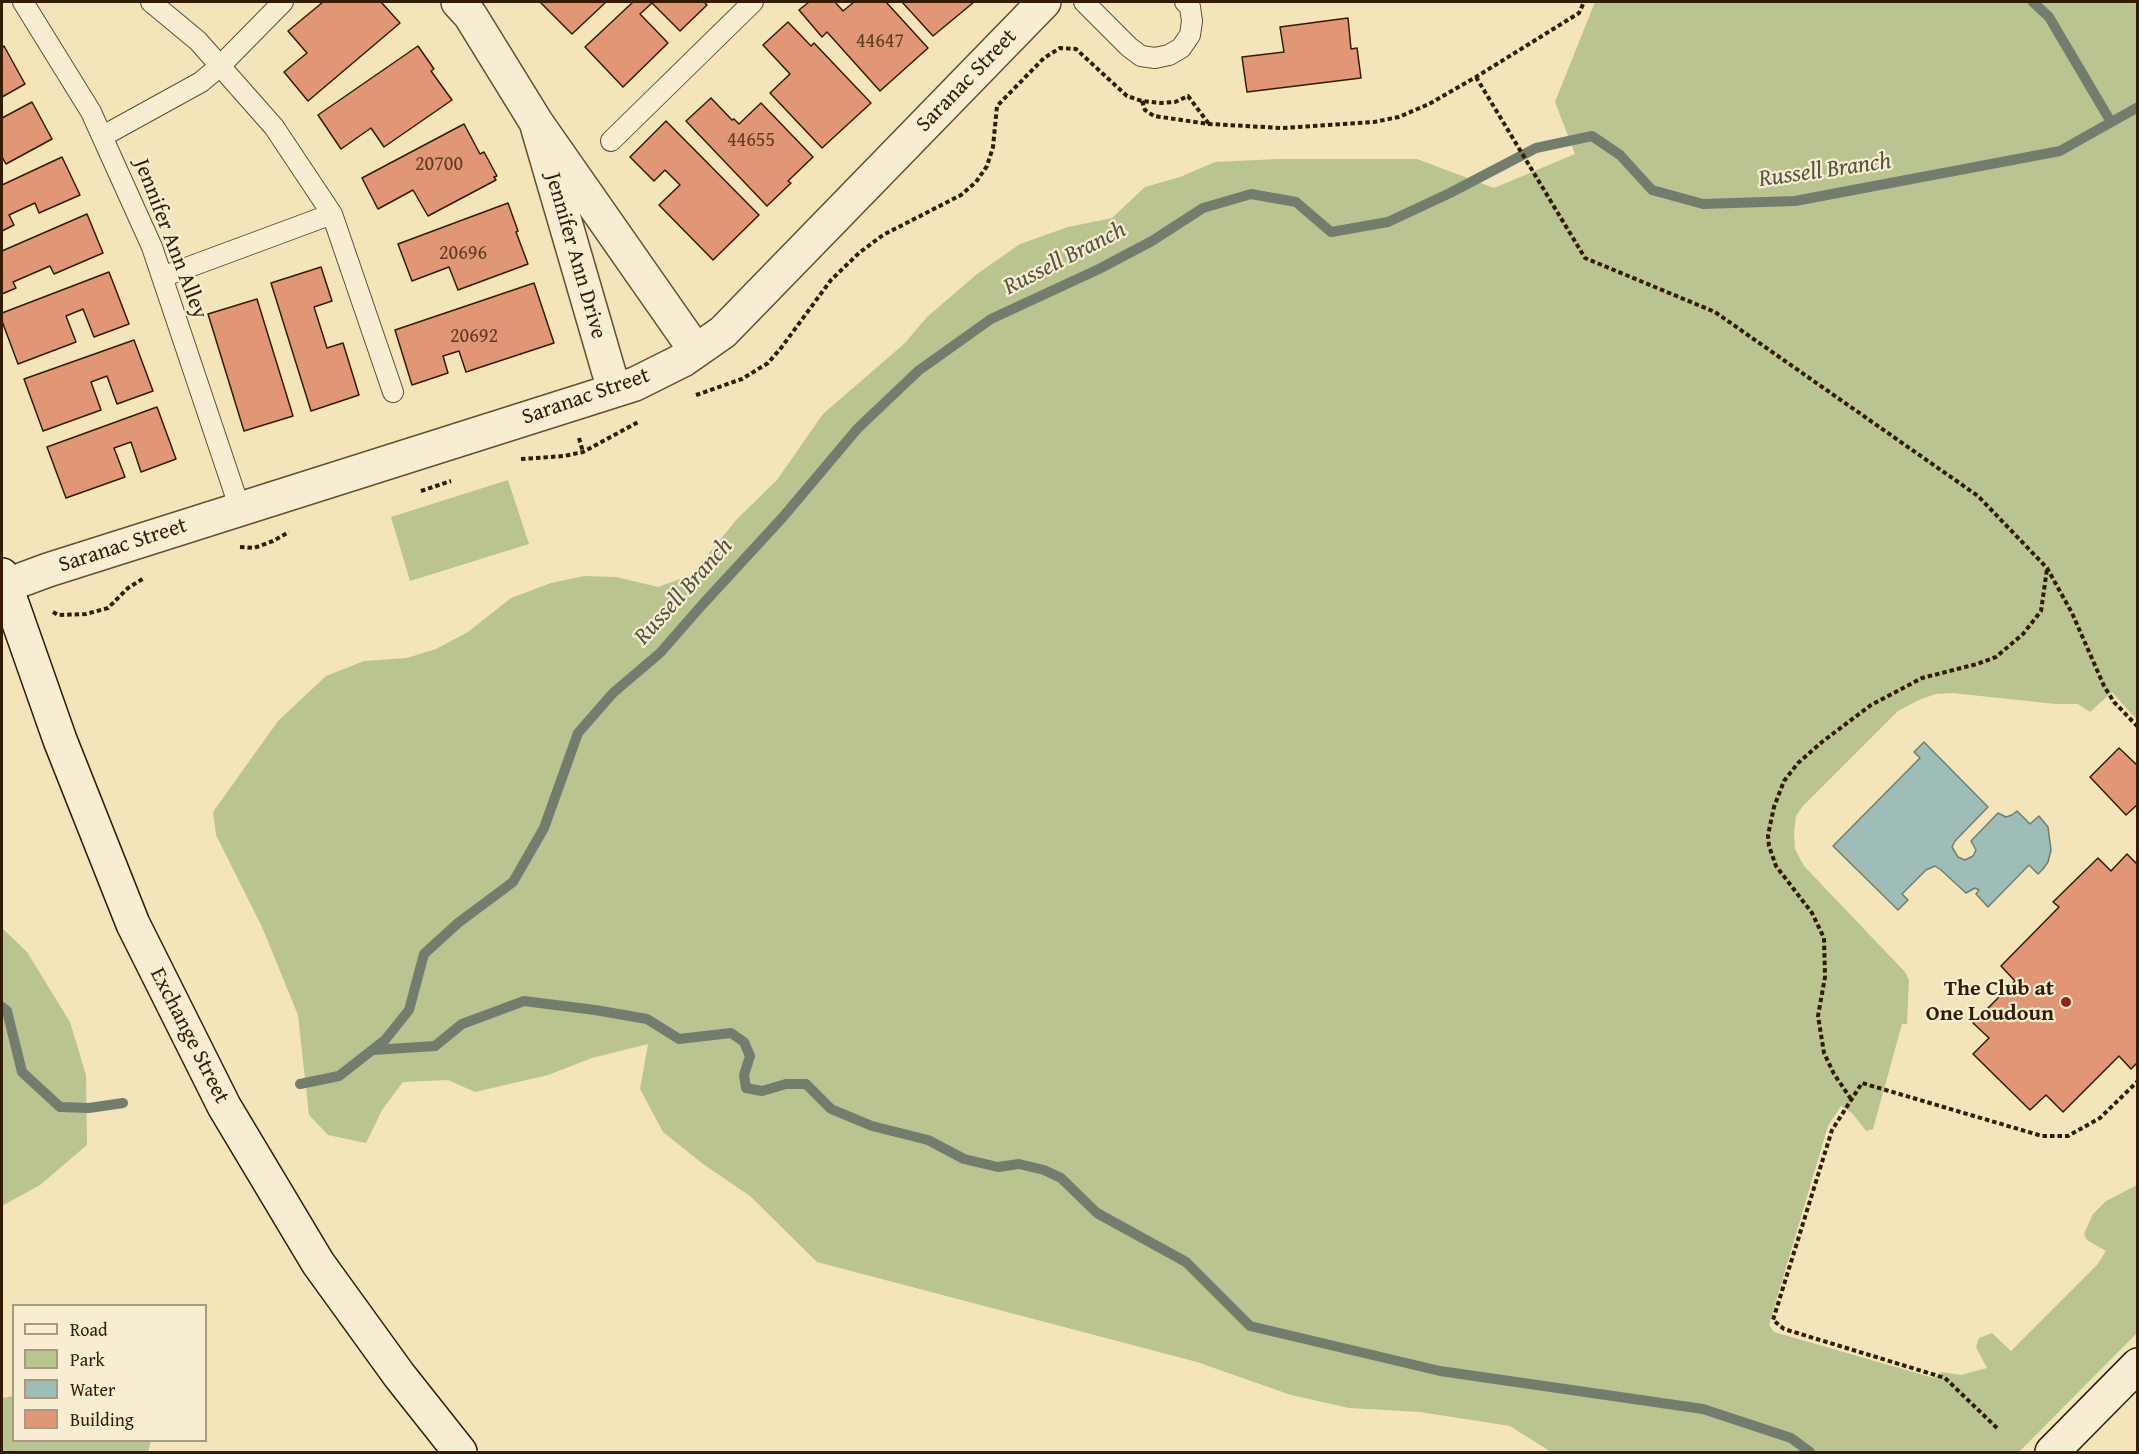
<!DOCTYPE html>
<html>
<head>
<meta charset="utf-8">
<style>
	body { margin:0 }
	#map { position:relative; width:2139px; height:1454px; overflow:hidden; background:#f3e4ba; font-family:"Gentium Book Plus",serif }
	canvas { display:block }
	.frame { position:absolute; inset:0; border:3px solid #331c00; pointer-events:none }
	.legend { position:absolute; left:12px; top:1304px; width:195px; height:138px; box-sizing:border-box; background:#f7edd2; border:2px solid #a9997e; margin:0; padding:8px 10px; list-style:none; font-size:18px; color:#331c00 }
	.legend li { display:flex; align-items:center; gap:12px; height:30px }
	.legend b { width:30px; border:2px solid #a9997e }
</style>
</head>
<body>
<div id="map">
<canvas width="2139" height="1454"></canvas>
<div class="frame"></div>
<ul class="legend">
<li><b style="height:8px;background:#f7edd2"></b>Road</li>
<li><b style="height:16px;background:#bac490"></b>Park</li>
<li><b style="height:16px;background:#9ebdb8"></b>Water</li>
<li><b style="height:16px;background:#e19776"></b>Building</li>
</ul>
</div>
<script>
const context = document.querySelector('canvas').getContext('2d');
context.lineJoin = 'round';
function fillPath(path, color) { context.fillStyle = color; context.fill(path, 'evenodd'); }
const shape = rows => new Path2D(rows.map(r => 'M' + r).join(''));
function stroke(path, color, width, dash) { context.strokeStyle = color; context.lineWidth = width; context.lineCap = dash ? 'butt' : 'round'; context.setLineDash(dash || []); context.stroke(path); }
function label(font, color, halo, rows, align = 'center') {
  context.font = font + ' "Gentium Book Plus",serif'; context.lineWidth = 4.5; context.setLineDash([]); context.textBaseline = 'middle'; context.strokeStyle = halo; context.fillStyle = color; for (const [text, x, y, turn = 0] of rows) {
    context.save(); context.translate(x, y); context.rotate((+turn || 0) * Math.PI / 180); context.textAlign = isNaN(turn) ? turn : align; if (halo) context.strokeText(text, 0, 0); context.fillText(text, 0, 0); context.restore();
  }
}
const green = shape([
	[1595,2,2137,2,2137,720,2112,692,2090,712,2078,704,2056,704,1952,693,1936,694,1921,699,1898,711,1802,807,1796,816,1794,833,1795,849,1804,866,1905,972,1909,980,1907,1024,1902,1024,1873,1129,1866,1131,1852,1113,1841,1106,1828,1126,1769,1325,1774,1332,1934,1378,1942,1372,1961,1375,1987,1368,1976,1347,1979,1338,1992,1333,2011,1351,2097,1265,2106,1251,2087,1240,2084,1234,2093,1214,2106,1201,2137,1185,2137,1333,2019,1452,1551,1452,1510,1426,1420,1412,1349,1408,1291,1395,1197,1362,817,1262,750,1196,703,1164,663,1132,640,1089,648,1044,592,1058,548,1075,475,1092,448,1080,403,1082,382,1110,366,1143,328,1135,309,1115,298,1015,262,927,216,835,213,812,278,721,326,676,364,661,407,658,436,649,468,632,511,598,551,583,584,576,616,577,658,587,691,575,737,519,777,480,823,414,905,343,927,317,977,274,1020,244,1068,227,1112,218,1145,187,1180,177,1215,162,1278,159,1417,159,1494,188,1575,154,1555,102],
	[508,480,529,544,410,581,391,517],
	[2,928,27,952,70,1022,86,1075,87,1145,40,1185,2,1206],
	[13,1396,14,1440,151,1441,148,1452,2,1452,2,1398]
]);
const water = shape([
	[1924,742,1988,807,1955,841,1952,847,1958,857,1965,860,1973,856,1976,850,1971,841,1998,813,2006,817,2012,815,2017,811,2030,824,2039,816,2048,827,2051,850,2048,862,2043,869,2038,874,2029,865,1988,907,1976,894,1979,890,1975,888,1966,893,1941,870,1935,866,1926,870,1902,894,1908,900,1898,910,1833,846,1920,758,1914,752,1924,742]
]);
const stream = shape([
	[2033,2,2049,17,2111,122],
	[2,1007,7,1011,22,1072,60,1107,89,1108,123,1103],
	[373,1050,435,1046,462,1024,524,1001,595,1010,647,1019,679,1039,731,1033,744,1042,750,1056,744,1075,746,1088,762,1091,786,1084,806,1084,831,1109,872,1126,928,1140,964,1159,998,1167,1019,1164,1044,1170,1061,1178,1097,1213,1186,1262,1250,1326,1440,1371,1703,1409,1791,1438,1810,1452],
	[300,1084,339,1076,385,1040,409,1010,424,954,458,923,513,882,544,828,578,733,613,693,660,653,702,605,783,517,858,428,918,371,991,319,1099,269,1152,241,1203,208,1251,194,1296,202,1331,232,1388,222,1450,193,1536,148,1592,136,1620,155,1652,190,1703,204,1795,201,2060,151,2138,107]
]);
const building = shape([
	[323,2,381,2,400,23,308,101,284,72,307,53,288,31,323,2],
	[540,2,606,2,572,34,540,2],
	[633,2,704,2,707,5,680,31,652,3,640,14,668,43,623,87,585,47,633,2],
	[809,2,835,2,843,11,854,2,886,2,928,48,880,91,827,32,822,37,799,10,809,2],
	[902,2,974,2,933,36,902,2],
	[1348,18,1351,49,1357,48,1361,78,1247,92,1242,57,1284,52,1280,27,1348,18],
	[788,22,811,46,814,43,871,103,822,148,770,93,790,74,763,45,788,22],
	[4,46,25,84,2,97,2,48,4,46],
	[418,46,434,69,431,71,452,100,384,147,371,128,341,149,318,115,418,46],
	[711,98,732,120,734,119,739,124,761,103,813,157,788,181,791,183,767,206,686,121,711,98],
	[32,102,52,139,6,164,2,157,2,118,32,102],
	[666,121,759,215,713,260,659,205,680,185,665,170,654,181,630,157,666,121],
	[464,124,480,154,484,152,497,176,494,177,496,180,428,216,413,190,378,209,362,178,464,124],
	[62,157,80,195,39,213,35,203,9,215,14,225,2,231,2,185,62,157],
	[508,203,518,231,516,232,528,264,458,290,449,267,412,281,398,244,508,203],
	[87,214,103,253,54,274,50,266,13,282,16,288,2,294,2,251,87,214],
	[321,267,332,301,314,307,327,348,343,343,359,395,311,411,271,283,321,267],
	[109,272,129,324,94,337,83,309,66,316,76,342,18,364,2,321,2,313,109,272],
	[534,283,554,343,466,372,459,351,443,356,448,373,412,385,395,330,534,283],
	[257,299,293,416,244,431,208,314,257,299],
	[134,340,153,391,117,404,107,376,91,382,101,410,43,431,24,379,134,340],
	[157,407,176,459,141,472,131,442,114,448,125,477,66,498,47,447,157,407],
	[2119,748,2138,766,2138,804,2126,815,2090,777,2119,748],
	[2127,854,2138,865,2138,1062,2131,1069,2119,1056,2063,1112,2046,1095,2030,1110,1973,1054,1989,1038,1973,1023,2015,981,2001,966,2059,907,2053,902,2098,858,2111,871,2127,854]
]);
const path = shape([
	[1476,77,1585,258,1715,312,1978,496,2047,568,2072,613,2104,686,2114,702,2138,727],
	[1142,101,1145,110,1154,116,1209,124,1282,128,1374,122,1399,117,1429,104,1476,77,1579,13,1584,2],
	[696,395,742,379,768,363,781,348,831,280,859,253,883,235,961,195,976,182,987,166,993,147,997,106,1044,58,1060,48,1076,49,1127,96,1142,101,1161,103,1175,102,1188,96,1209,124],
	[579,438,583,452],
	[521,459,564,456,583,452,640,421],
	[421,491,451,481],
	[240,547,254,548,273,541,289,532],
	[53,612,58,615,86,614,108,608,128,588,144,578],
	[1851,1099,1834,1074,1824,1053,1818,1016,1825,977,1824,938,1812,913,1776,866,1769,846,1768,835,1774,807,1784,781,1798,763,1822,742,1871,705,1922,678,1977,664,1996,657,2023,634,2041,611,2047,569],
	[1997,1428,1945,1378,1784,1329,1773,1320,1832,1130,1862,1083,2042,1136,2068,1136,2100,1118,2138,1081]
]);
const lane = shape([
	[23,2,91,112,152,247,240,509],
	[151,2,198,41,274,127,332,214,393,392],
	[1084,2,1129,47,1141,56,1155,58,1169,55,1181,48,1190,35,1192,21,1190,7,1185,2],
	[103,136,201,82,220,66,283,2],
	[611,141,753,2],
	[162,277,332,214]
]);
const street = shape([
	[458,2,470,15,536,122],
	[614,390,536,122,696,351],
	[2,587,48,570,635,384,683,360,723,332,1044,2]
]);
const secondary = shape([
	[2,575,60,740,133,924,224,1106,318,1263,399,1375,460,1452],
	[2052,1452,2138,1365]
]);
const markers = [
	[2066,1002,6,"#8f2418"]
];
const numberNames = [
	["44647",880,42],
	["44655",751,141],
	["20700",439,165],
	["20696",463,254],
	["20692",474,337]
];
const streetNames = [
	["Saranac Street",967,81,-46],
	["Jennifer Ann Alley",170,239,69],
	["Jennifer Ann Drive",575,256,74],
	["Saranac Street",586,397,-19],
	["Saranac Street",123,546,-18],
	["Exchange Street",189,1036,63]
];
const poiNames = [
	["The Club at",2054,989],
	["One Loudoun",2054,1014]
];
const waterNames = [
	["Russell Branch",1825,171,-8],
	["Russell Branch",1065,259,-27],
	["Russell Branch",684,592,-48]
];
fillPath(green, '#bac490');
fillPath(water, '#9ebdb8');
stroke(water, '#737d6e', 1.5);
stroke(stream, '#737d6e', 10);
fillPath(building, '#e19776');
stroke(building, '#331c00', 1.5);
stroke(lane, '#634e2e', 22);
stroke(street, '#634e2e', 36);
stroke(secondary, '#331c00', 36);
stroke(path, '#331c00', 4, [4.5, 3]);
stroke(lane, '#f7edd2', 20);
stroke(street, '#f7edd2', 33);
stroke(secondary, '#f7edd2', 33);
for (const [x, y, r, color] of markers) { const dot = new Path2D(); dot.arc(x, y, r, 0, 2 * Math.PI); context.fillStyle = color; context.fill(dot); stroke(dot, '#f7edd2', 2); }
label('20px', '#5e3b1e', null, numberNames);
label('22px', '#331c00', '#f7edd2', streetNames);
label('bold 22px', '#331c00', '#f7edd2', poiNames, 'right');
label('italic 24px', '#585440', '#f7edd2', waterNames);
</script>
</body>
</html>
